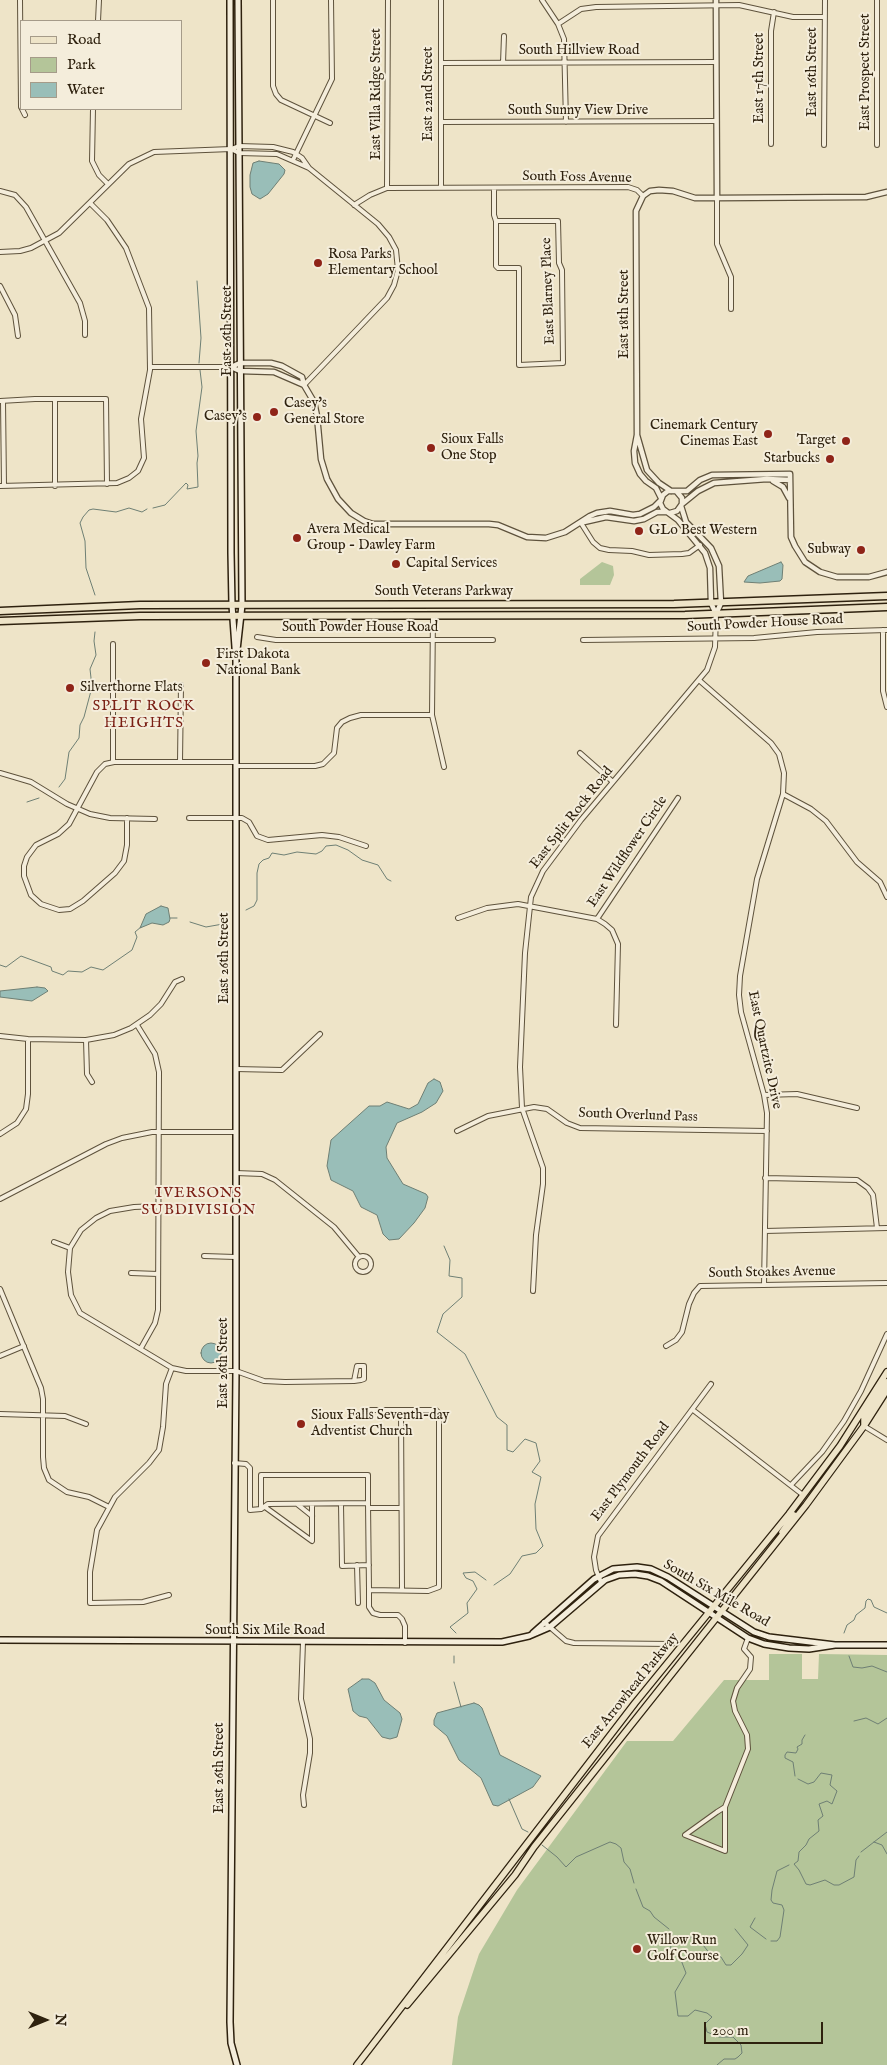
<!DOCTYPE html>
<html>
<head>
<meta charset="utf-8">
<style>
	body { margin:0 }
	#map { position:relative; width:887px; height:2065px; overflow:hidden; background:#eee4c8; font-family:"IM FELL English",serif }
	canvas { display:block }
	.legend { position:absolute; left:20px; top:20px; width:162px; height:90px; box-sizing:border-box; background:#f4eddb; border:1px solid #a59b89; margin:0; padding:6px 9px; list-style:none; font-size:15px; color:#2e210e }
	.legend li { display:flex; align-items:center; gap:10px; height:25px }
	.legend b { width:25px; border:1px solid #a59b89 }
	.north { position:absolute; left:20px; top:1995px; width:50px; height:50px; -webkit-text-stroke:4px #f4eddb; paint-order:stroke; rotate:90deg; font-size:14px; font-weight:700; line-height:20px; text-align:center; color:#2e210e }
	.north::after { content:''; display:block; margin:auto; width:18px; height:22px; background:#2e210e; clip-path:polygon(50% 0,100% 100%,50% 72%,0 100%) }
	.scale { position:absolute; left:704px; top:2022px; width:119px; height:22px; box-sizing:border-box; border:2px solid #2e210e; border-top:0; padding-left:6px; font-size:15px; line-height:18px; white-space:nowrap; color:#2e210e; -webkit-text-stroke:4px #f4eddb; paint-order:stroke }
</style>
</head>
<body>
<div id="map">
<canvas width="887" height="2065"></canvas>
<ul class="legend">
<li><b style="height:6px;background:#eee4c8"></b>Road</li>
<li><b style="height:14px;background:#b4c599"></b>Park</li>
<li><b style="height:14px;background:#99beb8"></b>Water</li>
</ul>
<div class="north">N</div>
<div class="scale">200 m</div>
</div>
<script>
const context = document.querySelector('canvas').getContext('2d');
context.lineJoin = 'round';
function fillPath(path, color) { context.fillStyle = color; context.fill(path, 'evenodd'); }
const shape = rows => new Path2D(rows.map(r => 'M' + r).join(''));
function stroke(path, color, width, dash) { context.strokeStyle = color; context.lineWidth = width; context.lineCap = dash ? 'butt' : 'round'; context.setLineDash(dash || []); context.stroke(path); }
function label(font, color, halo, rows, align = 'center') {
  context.font = font + ' "IM FELL English",serif'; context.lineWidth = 4; context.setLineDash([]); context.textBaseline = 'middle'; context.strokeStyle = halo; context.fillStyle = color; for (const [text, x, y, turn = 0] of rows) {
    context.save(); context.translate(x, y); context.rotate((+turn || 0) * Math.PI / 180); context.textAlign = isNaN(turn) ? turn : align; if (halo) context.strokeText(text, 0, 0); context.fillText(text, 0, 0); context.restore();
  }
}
const green = shape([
	[602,562,613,566,614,575,610,585,580,585,580,579],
	[769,1654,802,1654,802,1679,818,1679,819,1654,887,1655,887,2065,452,2065,458,2017,479,1954,517,1890,627,1741,673,1741,724,1680,769,1680]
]);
const water = shape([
	[259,161,279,164,285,170,284,174,268,194,260,199,252,194,250,187,250,175,253,163,259,161],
	[781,562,783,565,782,579,780,581,760,583,744,582,748,576,781,562],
	[161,906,168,908,170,919,169,922,163,925,152,923,140,928,146,914,161,906],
	[37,987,45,988,48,991,32,1001,0,997,0,991,37,987],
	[434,1079,440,1082,443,1091,436,1103,422,1112,397,1123,386,1147,387,1158,403,1184,426,1194,428,1197,425,1208,414,1223,399,1239,389,1240,383,1234,377,1215,361,1207,353,1191,331,1180,327,1166,331,1140,369,1106,380,1106,387,1102,409,1109,418,1104,428,1083,434,1079],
	'201 1353a10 10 0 1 1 20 0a10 10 0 1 1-20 0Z',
	[362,1679,369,1679,375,1683,384,1700,400,1713,402,1719,397,1737,390,1739,382,1737,367,1718,359,1716,353,1711,348,1689,362,1679],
	[474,1703,479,1705,482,1708,500,1755,541,1776,533,1787,498,1806,493,1805,481,1778,459,1760,447,1736,434,1725,434,1720,437,1713,474,1703]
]);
const stream = shape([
	[197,281,201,338,199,363],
	[153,508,165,505,186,483,188,485,187,489,198,487,197,463,198,456,196,431,202,387,200,370],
	[95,595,86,568,85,541,80,523,83,517,89,510,93,509,116,512,129,508,142,512,147,509],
	[59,787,65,779,69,752,79,738,80,725,84,717,92,687,90,669,96,655,94,641,95,632],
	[27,802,39,798],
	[246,910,254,906,257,900,257,873,259,864,263,860,269,858,272,853,284,855,297,852,316,854,322,851,326,846,336,845,348,850,362,860,378,865,387,879,391,881],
	[170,918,177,918],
	[190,922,206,927,223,924],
	[0,965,6,967,21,956,51,967,52,971,63,975,68,971,82,972,91,967,103,970,132,950,137,937,135,932,141,927],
	[444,1246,450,1260,449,1276,462,1278,462,1297,443,1314,437,1332,465,1354,497,1417,507,1425,507,1450,513,1452,525,1439,536,1443,540,1461,532,1472,541,1477,535,1504,536,1529,543,1546,536,1553,522,1556,510,1574,494,1585],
	[456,1633,450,1627,468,1613,467,1603,477,1589,473,1581,466,1578,463,1573,475,1572,486,1580],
	[844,1633,847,1625,854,1620,856,1615,865,1608,866,1601,868,1599,871,1600,874,1607,887,1613],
	[849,1656,853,1667,862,1668,872,1666,887,1672],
	[454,1663,454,1656],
	[454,1682,461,1707],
	[854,1721,866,1718,878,1724,887,1718],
	[795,1776,793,1762,785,1758,785,1755,787,1752,796,1753,798,1749,797,1747,802,1744,802,1740,805,1735],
	[798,1779,808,1784,814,1782,821,1773,832,1775,830,1785,837,1791,832,1804,827,1801,819,1804,823,1816,818,1820,819,1831,809,1839,806,1845,799,1852,798,1861,794,1864,799,1870,806,1884,810,1885,825,1880,834,1885,839,1885,854,1877,856,1860,859,1856],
	[509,1799,522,1829,528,1832],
	[874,1842,882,1845,887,1854],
	[542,1845,557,1857,566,1867,576,1857,610,1842,616,1844,621,1848,624,1862,630,1869,634,1883],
	[861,1852,887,1832],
	[636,1889,643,1907,650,1911,654,1917,669,1929],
	[755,1918,750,1927,766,1939],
	[670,1933,673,1941],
	[771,1941,777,1941,780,1937,784,1910,782,1905,773,1903,771,1900,772,1890,777,1871,789,1865],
	[717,2065,724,2059,735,2059,738,2057,742,2053,741,2045,733,2037,719,2037,707,2032,705,2024,712,2017,707,2013,695,2010,688,2016,678,2016,675,1992,686,1973,681,1960,671,1952,670,1948,673,1942,693,1937,700,1941,710,1954,721,1957,726,1965,731,1965,742,1954,748,1945,735,1929]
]);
const minor = shape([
	[20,0,21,107],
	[273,0,273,86,276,94,281,100,330,123],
	[542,0,558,24,564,39,566,122],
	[98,21,99,0],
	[558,24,581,9,596,7,739,5,793,17,824,17],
	[441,63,716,62],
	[503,63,504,36],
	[22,109,25,115],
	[93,109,92,161,99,175,108,184],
	[441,122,716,121],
	[771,144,771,31,774,12],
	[824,145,825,0],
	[877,145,877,0],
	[231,149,239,153,277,154,309,168,378,224,389,237,396,250,398,270,394,285,387,298,304,385],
	[293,160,332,79,331,0],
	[387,188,388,0],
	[441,188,441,0],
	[494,188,494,215,496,221,496,266,498,268,519,268,519,365,563,363,562,270,559,263,558,221,496,221],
	[0,191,15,195,26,207,80,303,85,321,85,335],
	[717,198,717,244,731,277,731,309],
	[354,205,370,195,387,188,628,187,637,190,643,196],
	[0,252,20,251,31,248,59,233,129,164,154,152,231,149,239,146,273,147,293,152,302,158,309,168],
	[0,286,15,315,18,336],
	[150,367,231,367],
	[0,401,35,399,106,399,107,484],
	[3,401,4,486],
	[0,486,117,483,129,478,138,471,144,458,141,419,150,370,149,308,126,248,107,220,90,203],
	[55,486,55,399],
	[581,523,593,542,600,548,609,550,632,551,649,555,682,554,689,553,700,545],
	[433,616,432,715,444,767],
	[883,630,883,691,887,707],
	[257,637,276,640,493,640],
	[583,640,754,638,817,632,887,630],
	[700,681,771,743,779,754,784,773,783,794,757,879,740,976,739,995,741,1012,764,1095,767,1113,764,1285],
	[580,753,613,782],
	[113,762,113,644],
	[180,762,181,685],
	[236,766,315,766,323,764,334,753,337,728,342,722,350,718,361,715,432,715],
	[0,773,31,782,67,804,90,814,110,818,155,819],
	[783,794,811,809,826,821,857,862,880,882,887,897],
	[127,818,127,845,124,861,115,873,83,901,70,909,59,910,41,904,31,895,24,876,24,866,27,857,36,845,58,834,69,824,97,772,105,764,114,762,236,762],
	[189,818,242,818,249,822,257,836,268,840,322,835,339,837,366,846],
	[458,918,487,908,518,904,597,919,605,924,612,930,618,944,616,1025],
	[597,919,678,798],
	[137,1025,155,1054,159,1072,158,1310,155,1323,141,1348],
	[0,1036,28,1039,86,1040,114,1035,131,1028,150,1015,161,1004,175,982,182,979],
	[86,1040,87,1074,92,1082],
	[236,1069,282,1070,320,1034],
	[764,1095,797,1094,857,1108],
	[457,1131,488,1116,534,1107,547,1109,567,1123,580,1128,767,1131],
	[0,1134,17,1123,26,1109,28,1094,28,1039],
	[236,1173,262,1174,275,1180,334,1227,359,1257],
	[765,1178,857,1180,868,1188,873,1195,877,1228],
	[0,1199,106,1144,122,1138,152,1132,236,1132],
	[158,1206,134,1207,110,1211,96,1218,81,1230,70,1248,68,1272,71,1295,80,1313,172,1368,186,1371,236,1371,264,1381,285,1382,354,1381,361,1380,364,1379,364,1366,357,1366,354,1381],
	[765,1231,887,1228],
	[54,1242,70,1248],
	'355 1264a8 8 0 1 1 16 0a8 8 0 1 1-16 0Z',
	[204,1256,235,1257],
	[131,1273,158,1274],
	[0,1289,41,1388,43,1399,43,1457,44,1468,49,1480,67,1492,89,1497,109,1507],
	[533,1291,536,1235,543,1184,543,1168,522,1108,520,1067,525,953,531,897,543,871,581,820,707,670,715,647,716,614],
	[666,1346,676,1340,682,1332,689,1304,694,1293,700,1286,887,1283],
	[0,1356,24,1346],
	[369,1410,436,1410,439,1413,439,1587,428,1591,369,1590,369,1607,373,1613,380,1615,398,1615,402,1619,405,1626,405,1643],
	[401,1410,402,1590],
	[693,1410,803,1495],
	[0,1414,65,1416,86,1424],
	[864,1426,887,1440],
	[234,1463,246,1464,250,1468,250,1510,261,1509,268,1504,368,1503,368,1475,261,1475,261,1509],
	[791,1485,822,1452,844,1421,861,1391,887,1334],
	[368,1503,369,1590],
	[297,1504,312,1516],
	[341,1504,342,1566,369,1565],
	[265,1507,312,1541,312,1504],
	[368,1508,401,1508],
	[357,1565,358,1603],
	[601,1582,596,1570,594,1557,598,1536,711,1384],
	[169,1595,143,1602,90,1603,90,1572,97,1530,115,1497,149,1463,159,1450,163,1427,166,1384,172,1368],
	[544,1622,566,1641,574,1643,672,1644],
	[303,1642,301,1699,310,1739,310,1753,303,1795,304,1805],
	[725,1807,748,1749,747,1735,735,1711,733,1701,737,1688,750,1669,751,1657,744,1649,748,1638],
	[725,1807,725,1851,685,1835,717,1812,725,1807]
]);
const tertiary = shape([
	[716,0,717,198],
	[231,367,240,363,271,363,282,366,302,377,304,385,314,402,317,416,321,459,327,479,338,499,351,513,364,521,373,524,489,524,498,525,527,537,546,538,565,532,590,516,597,513,610,511,633,515,640,514,654,507,661,500],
	[231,367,240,371,274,372,304,385],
	[637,435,647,470,659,483,671,491],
	[773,481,783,487,789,498],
	[661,498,656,488,646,481,640,474,635,463,634,451,637,435,636,211,643,196,650,191,659,190,673,191,695,198,717,198,866,197,887,192],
	[682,504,698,491,714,483,767,479,790,480],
	[681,506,686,522,711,548,719,566,721,603,716,614],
	[670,513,677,511,682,504,682,498,677,492],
	[584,522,606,517,634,521,644,519,657,512,666,512],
	[716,614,711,603,710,568,705,553,678,520,663,509,660,503,663,495,668,491,687,491,700,480,712,475,790,474,791,537,795,546,805,562,820,572,837,577,869,577,887,572]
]);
const secondary = shape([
	[230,0,231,553,232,605,236,661,236,1371,230,2022,231,2043,237,2065],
	[237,650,242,605,238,0],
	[533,1633,594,1579,613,1569,637,1567,651,1569,668,1577,754,1632,769,1637,835,1645,887,1645],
	[0,1640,502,1642,529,1636,550,1627,605,1580,619,1575,635,1574,648,1576,661,1581,748,1638,764,1644,789,1648,809,1649,835,1645]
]);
const primary = shape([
	[864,1426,864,1418,887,1382],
	[782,1532,794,1515],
	[407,2005,515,1875,534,1847,806,1505,864,1426,887,1390],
	[357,2065,635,1703,789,1514,840,1446,887,1372]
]);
const trunk = shape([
	[0,611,140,605,674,604,887,596],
	[0,621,140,616,685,615,887,607]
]);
const markers = [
	[318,263,5,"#8f2418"],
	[274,412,5,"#8f2418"],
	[257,417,5,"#8f2418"],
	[768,434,5,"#8f2418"],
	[846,441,5,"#8f2418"],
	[431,448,5,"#8f2418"],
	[830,459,5,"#8f2418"],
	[639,531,5,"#8f2418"],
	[297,538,5,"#8f2418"],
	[861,550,5,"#8f2418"],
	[396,564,5,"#8f2418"],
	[206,663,5,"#8f2418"],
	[70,688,5,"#8f2418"],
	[301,1424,5,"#8f2418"],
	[637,1949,5,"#8f2418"]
];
const streetNames = [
	["South Hillview Road",579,51],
	["East 16th Street",813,72,-90],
	["East Prospect Street",866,72,-90],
	["East 17th Street",760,78,-90],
	["East Villa Ridge Street",377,94,-90],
	["East 22nd Street",429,94,-90],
	["South Sunny View Drive",578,111],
	["South Foss Avenue",577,178,1],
	["East Blarney Place",549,291,-92],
	["East 18th Street",625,314,-90],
	["East 26th Street",228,331,-90],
	["South Veterans Parkway",444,592],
	["South Powder House Road",765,624,-3],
	["South Powder House Road",360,628],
	["East Split Rock Road",572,818,-52],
	["East Wildflower Circle",628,852,-56],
	["East 26th Street",225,958,-90],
	["East Quartzite Drive",764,1050,78],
	["South Overlund Pass",638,1116,2],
	["South Stoakes Avenue",772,1273,-1],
	["East 26th Street",224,1363,-90],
	["East Plymouth Road",631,1472,-53],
	["South Six Mile Road",716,1594,30],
	["South Six Mile Road",265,1631],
	["East Arrowhead Parkway",631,1691,-51],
	["East 26th Street",220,1768,-90]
];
const poiNames = [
	["Rosa Parks",328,255],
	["Elementary School",328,271],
	["Casey's",284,404],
	["General Store",284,420],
	["Casey's",247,417,"right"],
	["Cinemark Century",758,426,"right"],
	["Cinemas East",758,442,"right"],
	["Sioux Falls",441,440],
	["One Stop",441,456],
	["Target",836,441,"right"],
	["Starbucks",820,459,"right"],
	["Avera Medical",307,530],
	["Group - Dawley Farm",307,546],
	["GLo Best Western",649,531],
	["Subway",851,550,"right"],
	["Capital Services",406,564],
	["First Dakota",216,655],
	["National Bank",216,671],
	["Silverthorne Flats",80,688],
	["Sioux Falls Seventh-day",311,1416],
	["Adventist Church",311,1432],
	["Willow Run",647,1941],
	["Golf Course",647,1957]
];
const neighbourhoodNames = [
	["SPLIT ROCK",144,707],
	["HEIGHTS",144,724],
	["IVERSONS",199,1194],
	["SUBDIVISION",199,1211]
];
fillPath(green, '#b4c599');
fillPath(water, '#99beb8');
stroke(water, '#6e7f74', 1);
stroke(stream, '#6e7f74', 1);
stroke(minor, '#5e523c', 6);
stroke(tertiary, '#5e523c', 7);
stroke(secondary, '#2e210e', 8);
stroke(primary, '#2e210e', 8);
stroke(trunk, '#2e210e', 9);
stroke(minor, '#f4eddb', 4);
stroke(tertiary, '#f4eddb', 4.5);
stroke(secondary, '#f4eddb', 5);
stroke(primary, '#eee4c8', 5.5);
stroke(trunk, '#eee4c8', 6);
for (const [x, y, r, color] of markers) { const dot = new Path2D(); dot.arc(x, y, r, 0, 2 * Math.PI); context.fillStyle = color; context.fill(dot); stroke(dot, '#f4eddb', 2); }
label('14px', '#2e210e', '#f4eddb', streetNames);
label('14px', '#2e210e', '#f4eddb', poiNames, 'left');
context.letterSpacing = '1px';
label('15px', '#7a1f14', '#f4eddb', neighbourhoodNames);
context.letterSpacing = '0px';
</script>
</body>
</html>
